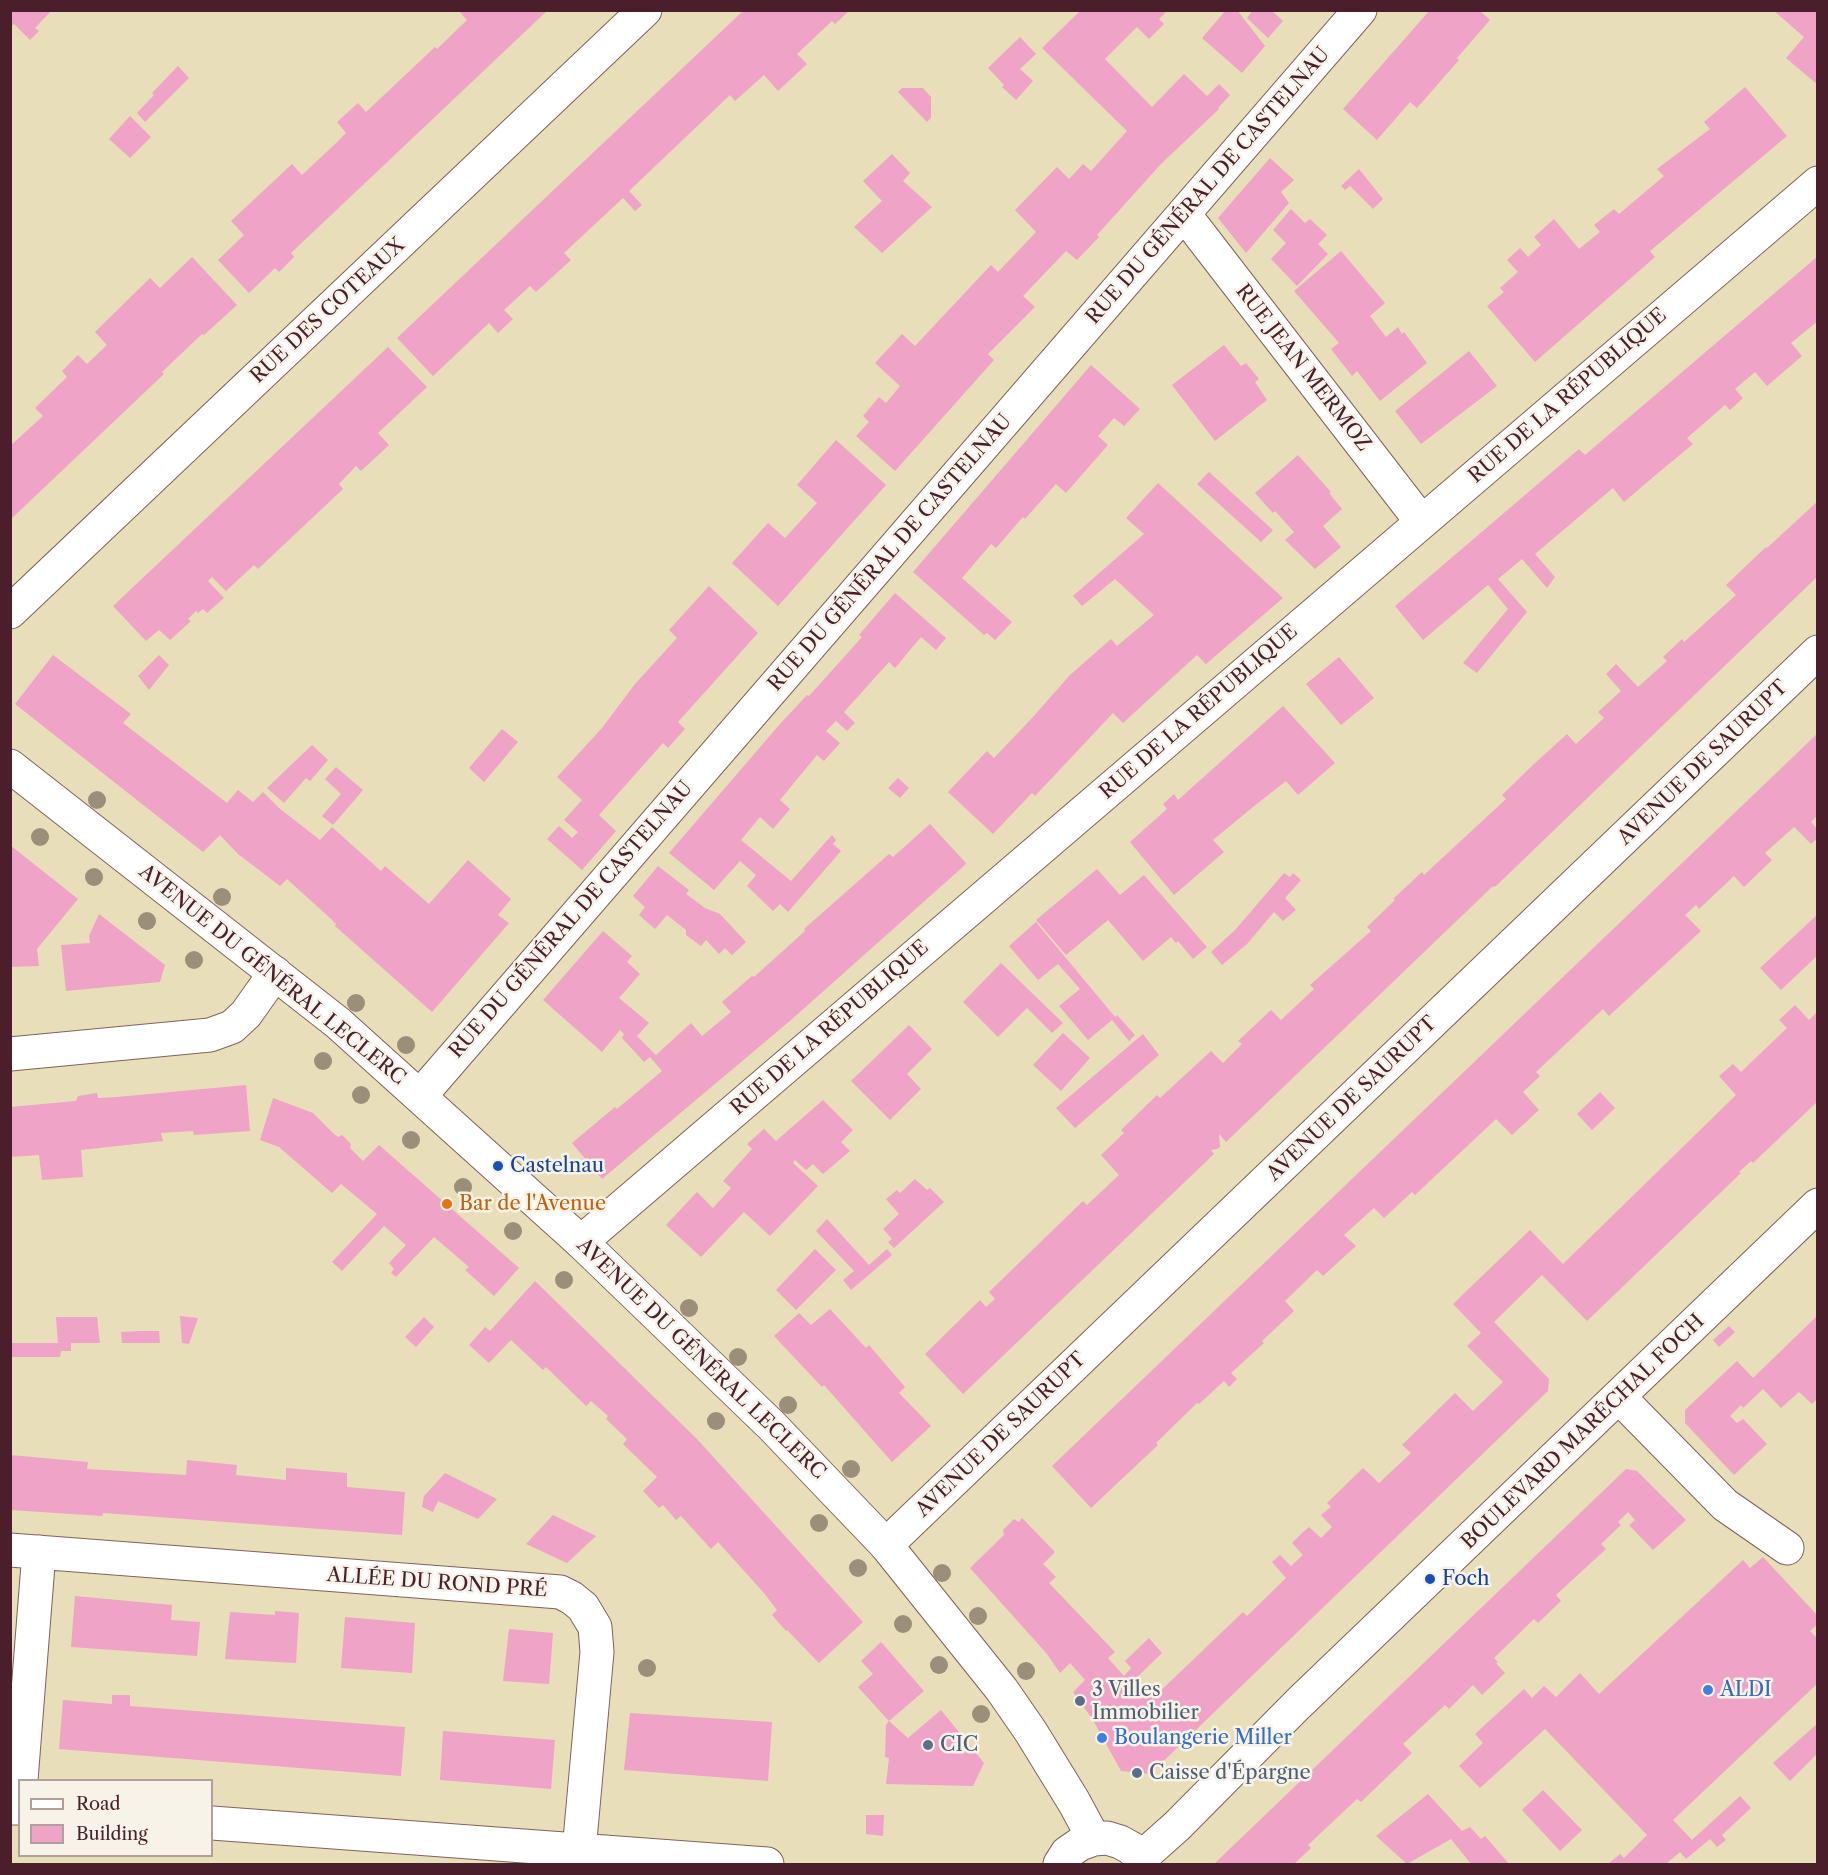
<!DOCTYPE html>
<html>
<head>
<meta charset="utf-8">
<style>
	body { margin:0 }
	#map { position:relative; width:1828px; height:1875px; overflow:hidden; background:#e8deb9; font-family:"Libre Caslon Text",serif }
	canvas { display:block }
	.frame { position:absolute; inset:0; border:12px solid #4a1f2b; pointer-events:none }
	.legend { position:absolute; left:18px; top:1779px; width:195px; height:78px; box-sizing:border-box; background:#f7f3e8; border:2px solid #b29e9c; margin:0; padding:8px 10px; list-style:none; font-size:18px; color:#4a1f2b }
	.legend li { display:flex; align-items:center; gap:12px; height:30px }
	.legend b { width:30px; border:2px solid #b29e9c }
</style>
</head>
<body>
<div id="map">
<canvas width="1828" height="1875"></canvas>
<div class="frame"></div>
<ul class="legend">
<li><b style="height:8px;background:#fff"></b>Road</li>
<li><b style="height:16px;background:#efa3c6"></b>Building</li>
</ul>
</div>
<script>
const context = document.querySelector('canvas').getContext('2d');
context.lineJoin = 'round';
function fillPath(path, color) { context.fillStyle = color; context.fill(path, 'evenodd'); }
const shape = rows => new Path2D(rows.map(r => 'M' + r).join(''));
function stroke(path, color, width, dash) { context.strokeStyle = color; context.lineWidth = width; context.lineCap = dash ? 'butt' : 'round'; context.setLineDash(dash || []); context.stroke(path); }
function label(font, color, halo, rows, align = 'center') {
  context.font = font + ' "Libre Caslon Text",serif'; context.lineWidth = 5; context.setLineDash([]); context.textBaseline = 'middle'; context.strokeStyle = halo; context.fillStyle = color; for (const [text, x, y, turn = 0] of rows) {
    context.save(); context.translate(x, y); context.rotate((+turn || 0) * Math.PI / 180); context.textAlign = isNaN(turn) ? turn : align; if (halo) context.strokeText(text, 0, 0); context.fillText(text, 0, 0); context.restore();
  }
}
const building = shape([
	[10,10,52,10,35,28,39,31,30,40,14,24,10,27],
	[458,10,548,10,291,253,294,257,279,272,275,268,249,293,218,260,244,235,231,221,292,164,302,175,334,145,346,133,337,122,358,103,366,112,435,47,437,49,467,20],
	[744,10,850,10,835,24,832,21,797,54,807,64,778,91,764,75,735,101,730,95,629,191,642,205,635,211,623,198,564,253,571,260,536,292,530,286,504,310,513,319,498,333,489,323,433,376,397,338],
	[1081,10,1168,10,1159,19,1164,24,1149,39,1137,27,1105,59,1152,107,1184,74,1207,96,1219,84,1230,95,1218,108,1219,109,1161,164,1097,235,1099,237,1077,260,1066,251,1023,296,1035,307,988,354,994,360,895,471,856,436,869,422,863,416,879,397,886,403,900,386,875,363,902,334,915,346,991,265,998,272,1036,232,1015,210,1057,167,1069,179,1083,164,1091,171,1127,131,1042,48],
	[1226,10,1237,10,1265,46,1242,73,1202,38],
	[1253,10,1271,10,1283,21,1268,38,1247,18],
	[1430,10,1479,10,1490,20,1457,58,1459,60,1417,108,1410,102,1377,140,1343,109],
	[1773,10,1818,10,1818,85,1786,58,1804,37],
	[1020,37,1036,54,1020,69,1033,81,1016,100,1002,87,1004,85,988,68],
	[178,66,189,78,145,122,137,113,154,95,152,93],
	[1745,87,1787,136,1650,251,1655,257,1535,362,1487,306,1504,292,1500,288,1518,272,1507,260,1520,248,1528,257,1541,245,1534,237,1554,219,1579,249,1600,232,1594,225,1614,209,1619,214,1664,176,1657,169,1710,129,1704,122],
	[902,88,923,88,931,97,931,118,927,122,898,92],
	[130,116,151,137,130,158,109,139],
	[892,154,910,173,903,181,932,207,882,253,854,227,882,201,863,181],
	[1270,158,1294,180,1281,192,1289,203,1246,253,1218,218],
	[1359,169,1383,199,1373,209,1350,186,1345,190,1341,186],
	[1291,209,1305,223,1310,219,1327,235,1318,244,1328,254,1297,286,1271,259,1286,243,1273,230],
	[1341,251,1385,303,1370,316,1386,337,1398,327,1402,334,1404,332,1427,363,1380,401,1357,371,1352,376,1331,349,1339,343,1294,291],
	[1818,256,1818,321,1791,343,1802,356,1767,386,1755,372,1735,389,1743,398,1730,410,1725,405,1687,438,1693,444,1658,473,1624,502,1613,488,1535,554,1555,577,1547,588,1522,559,1498,579,1527,612,1477,673,1463,663,1508,609,1488,585,1423,640,1395,606,1579,449,1585,455],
	[192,257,237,305,204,335,202,334,162,372,164,374,10,520,10,446,43,416,35,408,67,377,62,371,78,355,87,364,107,345,95,332,150,278,160,288],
	[1224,345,1241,366,1246,363,1259,379,1255,382,1267,400,1215,441,1172,385],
	[388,347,427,387,378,433,389,445,361,471,356,466,339,484,343,489,258,569,254,565,226,591,212,577,208,581,224,598,207,613,203,609,198,613,196,611,188,619,191,621,170,640,159,630,146,641,113,606],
	[1469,351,1497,386,1421,444,1395,411],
	[1091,365,1140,409,1124,426,1114,418,1098,436,1108,445,1066,493,1056,484,1025,519,1023,517,996,548,991,544,962,578,1012,622,995,640,987,633,984,635,913,572],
	[836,440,886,485,778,606,732,563,768,523,785,538,817,503,797,485],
	[1298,455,1331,492,1329,493,1342,509,1323,526,1341,547,1315,569,1285,540,1294,532,1275,511,1273,513,1255,493],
	[1209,472,1273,530,1261,542,1197,484],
	[1158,483,1283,598,1206,664,1197,655,1123,723,1113,713,1035,796,1032,793,993,834,948,792,987,751,994,758,1033,717,1070,675,1111,639,1117,646,1154,615,1115,579,1082,606,1073,596,1144,534,1126,518],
	[1818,501,1818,576,1496,886,1492,887,1226,1142,1219,1134,1220,1147,1217,1149,1211,1150,1214,1154,963,1394,925,1354,980,1300,986,1307,995,1299,989,1292,1083,1201,1087,1205,1119,1175,1101,1155,1124,1133,1121,1130,1157,1095,1160,1098,1211,1051,1223,1063,1242,1044,1238,1041,1271,1010,1281,1020,1314,989,1310,985,1371,931,1367,927,1395,900,1393,899,1422,872,1424,875,1506,799,1502,795,1534,764,1567,734,1576,744,1604,718,1598,712,1621,691,1606,674,1616,664,1638,687,1667,661,1663,657,1682,639,1684,642,1736,595,1726,585,1766,547,1767,548],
	[709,586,758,633,678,722,685,729,668,748,663,743,599,815,616,831,582,870,547,839,559,826,572,838,578,832,564,820,582,800,557,777,602,728,635,684,677,638,669,630],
	[895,593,946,638,936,650,921,637,895,668,889,662,844,712,855,723,847,731,836,721,826,731,840,743,824,761,817,755,780,800,790,809,773,829,760,817,741,840,791,881,832,835,836,840,833,844,841,851,788,912,780,904,773,911,747,886,756,875,740,861,714,890,669,853,780,724,807,695,809,696,862,637,859,635],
	[53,655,131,714,123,723,227,803,238,790,253,802,263,792,279,808,320,840,332,827,381,871,385,866,429,904,468,860,511,899,498,915,509,923,432,1012,335,926,336,924,330,918,287,879,280,886,238,854,220,835,203,852,15,704],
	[159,655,169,665,149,690,138,676],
	[1339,657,1374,698,1341,725,1306,684],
	[1283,706,1335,763,1298,795,1286,781,1253,807,1213,840,1224,852,1174,895,1130,842,1167,809,1163,804,1174,794,1178,800],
	[502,729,518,742,484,782,469,768],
	[1818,733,1818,815,1811,822,1818,830,1818,838,1811,844,1794,827,1765,853,1772,860,1744,887,1734,876,1699,909,1696,905,1685,915,1701,931,1609,1016,1603,1009,1536,1072,1540,1076,1523,1092,1539,1110,1512,1135,1496,1119,1415,1195,1412,1192,1384,1218,1374,1208,1344,1235,1356,1246,1323,1276,1317,1270,1285,1301,1294,1311,1262,1341,1264,1343,1231,1373,1237,1379,1229,1387,1224,1381,1199,1404,1197,1403,1156,1443,1158,1445,1091,1508,1052,1466],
	[312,745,328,760,310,781,306,778,284,803,267,788],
	[336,767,363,790,333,825,322,816,341,794,325,779],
	[898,778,909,788,900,798,888,788],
	[930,824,966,863,965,865,791,1020,602,1179,572,1143,615,1107,617,1109,662,1071,650,1057,644,1062,622,1038,624,1034,620,1030,602,1052,543,1000,603,931,632,956,627,962,640,974,619,998,649,1023,637,1036,656,1055,691,1023,702,1036,731,1012,722,1002,752,976,754,977,805,931,804,929,889,854,893,857],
	[10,845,78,899,37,949,39,966,10,967],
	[658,866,689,890,686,894,705,908,720,914,746,942,732,955,725,948,719,954,706,940,701,946,686,935,686,930,667,915,655,929,639,915,645,907,633,896],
	[1097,869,1120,895,1144,875,1207,947,1193,959,1178,941,1176,943,1171,937,1143,961,1108,920,1066,955,1036,920],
	[1284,873,1290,877,1293,873,1301,880,1285,898,1296,910,1283,921,1274,912,1247,944,1222,965,1211,952,1235,930],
	[99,914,165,965,160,982,66,991,61,945,90,943,89,936],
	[1818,914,1818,955,1781,990,1760,968],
	[1036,922,1115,1017,1117,1015,1135,1035,1129,1041,1112,1020,1088,1040,1059,1006,1080,989,1058,964,1038,980,1009,946],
	[1001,963,1063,1023,1052,1033,1027,1008,998,1037,963,1002],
	[1795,1005,1809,1020,1818,1011,1818,1101,1753,1163,1751,1161,1739,1172,1741,1173,1587,1321,1542,1275,1494,1322,1549,1379,1548,1391,1150,1774,1121,1771,1093,1720,1073,1692,1085,1680,1070,1663,1060,1673,1047,1654,970,1568,1004,1535,1003,1530,1014,1519,1019,1522,1022,1518,1055,1552,1043,1564,1056,1577,1049,1583,1115,1652,1108,1658,1124,1676,1131,1668,1125,1661,1149,1638,1162,1653,1129,1685,1141,1697,1147,1691,1153,1698,1243,1612,1247,1616,1286,1578,1272,1562,1280,1555,1291,1566,1303,1555,1292,1543,1301,1534,1309,1527,1321,1538,1332,1527,1321,1515,1331,1507,1327,1503,1363,1468,1379,1483,1411,1453,1402,1445,1455,1393,1473,1411,1503,1382,1467,1346,1481,1333,1453,1304,1530,1230,1563,1264,1736,1095,1719,1076,1733,1064,1741,1072,1787,1028,1779,1020],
	[909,1025,932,1049,907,1074,921,1089,890,1120,851,1081],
	[1063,1033,1090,1058,1061,1091,1033,1065],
	[1143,1034,1159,1055,1075,1128,1056,1108],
	[246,1085,250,1131,194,1135,193,1131,161,1133,163,1141,81,1150,83,1177,42,1180,39,1155,10,1157,10,1107,76,1101,78,1096,97,1093,98,1098,117,1097],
	[1600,1092,1615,1108,1592,1130,1577,1114],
	[273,1098,313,1113,334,1134,338,1137,342,1135,351,1144,350,1148,363,1161,379,1145,519,1268,494,1296,465,1270,469,1267,434,1237,396,1277,391,1273,394,1269,389,1263,406,1245,384,1226,342,1271,332,1262,377,1214,341,1184,332,1193,279,1147,260,1140],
	[823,1100,853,1130,841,1142,850,1151,823,1174,813,1164,806,1170,795,1160,793,1163,818,1186,770,1236,744,1212,701,1257,666,1225,697,1192,713,1208,731,1188,723,1181,752,1149,747,1144,764,1129,776,1141],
	[915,1179,927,1190,930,1188,944,1202,894,1248,888,1242,892,1239,883,1229,899,1214,886,1199,897,1190,900,1193],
	[827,1219,869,1265,887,1249,892,1255,851,1290,843,1280,854,1271,816,1231],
	[815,1249,836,1270,796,1310,776,1290],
	[535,1281,697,1439,863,1622,819,1663,787,1630,786,1631,772,1615,777,1610,764,1593,718,1542,711,1549,681,1516,676,1520,663,1505,659,1508,643,1491,657,1477,623,1444,627,1439,606,1419,608,1416,591,1401,586,1406,546,1367,543,1370,511,1340,489,1363,469,1345,485,1327,490,1331],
	[830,1309,866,1348,869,1345,905,1387,899,1393,931,1426,892,1462,824,1385,822,1387,774,1336,799,1313,811,1325],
	[1818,1315,1818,1398,1812,1404,1799,1392,1781,1408,1763,1389,1743,1408,1741,1405,1730,1416,1737,1423,1743,1419,1767,1444,1734,1475,1685,1423,1685,1410,1737,1361,1753,1378],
	[180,1316,198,1318,189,1344,182,1343],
	[56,1317,97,1317,100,1343,71,1343,71,1351,61,1351,60,1357,10,1357,10,1343,58,1343],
	[424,1317,434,1327,416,1347,405,1337],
	[1729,1326,1735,1332,1719,1347,1713,1340],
	[140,1331,159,1331,160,1343,122,1343,121,1332],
	[10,1455,88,1462,87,1469,186,1475,187,1460,237,1465,236,1475,286,1480,286,1468,347,1473,347,1487,405,1492,402,1535,103,1513,102,1516,10,1510],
	[1626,1469,1637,1471,1686,1520,1653,1550,1629,1525,1635,1520,1628,1512,1618,1522,1621,1525,1601,1544,1606,1549,1556,1595,1561,1601,1538,1623,1534,1619,1494,1658,1498,1662,1496,1663,1505,1673,1482,1695,1473,1685,1449,1709,1445,1705,1403,1744,1412,1753,1361,1802,1357,1799,1308,1845,1311,1848,1294,1864,1214,1864],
	[445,1473,497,1499,478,1519,438,1501,433,1512,422,1507,424,1496],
	[553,1515,596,1536,567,1563,526,1544],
	[1763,1557,1818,1616,1818,1624,1810,1631,1818,1639,1818,1683,1673,1820,1692,1840,1740,1796,1751,1808,1722,1835,1726,1840,1717,1847,1710,1839,1686,1859,1680,1852,1666,1864,1608,1864,1620,1854,1624,1858,1647,1835,1545,1729,1480,1788,1459,1766,1483,1743,1475,1734,1524,1689,1532,1698,1544,1686,1556,1697,1580,1673,1599,1694,1743,1560,1750,1568],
	[75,1596,172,1605,171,1620,200,1622,197,1656,71,1647],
	[275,1611,299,1613,296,1663,225,1659,230,1612,275,1615],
	[345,1617,415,1623,412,1673,341,1668],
	[509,1629,553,1633,549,1684,503,1681],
	[881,1642,924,1691,889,1721,858,1687,873,1674,861,1661],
	[112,1695,130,1695,130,1706,405,1727,401,1776,59,1749,63,1700,112,1704],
	[941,1710,984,1763,973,1786,886,1784,889,1758,885,1757,886,1725,889,1721,908,1738],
	[630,1713,772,1722,768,1781,624,1770],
	[1818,1723,1818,1753,1790,1781,1773,1763],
	[443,1731,555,1740,551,1789,440,1780],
	[1543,1790,1582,1830,1560,1851,1522,1810],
	[1428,1794,1462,1831,1470,1827,1481,1839,1485,1836,1509,1864,1471,1864,1451,1839,1407,1864,1376,1836],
	[866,1815,884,1815,883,1836,866,1834]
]);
const minor = shape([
	[1184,214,1421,521],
	[10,612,645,10],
	[10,1054,210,1035,232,1027,246,1014,275,973],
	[420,1096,1360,10],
	[581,1242,1818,183],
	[1619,1397,1725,1505,1787,1548],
	[886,1545,1818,652],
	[10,1550,560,1592,572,1598,583,1607,595,1627,597,1652,579,1851],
	[21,1780,39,1552],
	[10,1808,20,1808],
	[212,1823,767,1864],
	[1141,1858,1177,1826,1298,1704,1818,1205]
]);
const major = shape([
	[10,766,338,1023,581,1242,772,1426,886,1545,1002,1690,1031,1732,1074,1802,1094,1839],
	[1060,1864,1067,1853,1080,1844,1094,1839,1107,1838,1120,1842,1131,1848,1141,1858,1144,1864]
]);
const trees = [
	[97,800],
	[40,837],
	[94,877],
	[222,897],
	[147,921],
	[194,960],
	[356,1003],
	[406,1045],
	[323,1061],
	[361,1095],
	[411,1140],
	[463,1187],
	[513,1231],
	[564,1280],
	[689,1308],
	[738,1357],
	[788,1405],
	[716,1421],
	[851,1469],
	[819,1523],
	[858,1568],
	[942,1573],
	[978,1616],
	[903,1624],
	[939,1665],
	[647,1668],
	[1026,1671],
	[981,1714]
];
const markers = [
	[498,1166,6,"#1a4fb4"],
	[447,1204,6,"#e8710a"],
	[1430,1579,6,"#1a4fb4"],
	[1708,1690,6,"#3f7fe0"],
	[1080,1701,6,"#5c6f8a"],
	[1102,1738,6,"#3f7fe0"],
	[928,1745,6,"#5c6f8a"],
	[1137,1773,6,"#5c6f8a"]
];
const streetNames = [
	["RUE DU GÉNÉRAL DE CASTELNAU",1208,186,-49],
	["RUE DES COTEAUX",328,311,-43],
	["RUE JEAN MERMOZ",1303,368,52],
	["RUE DE LA RÉPUBLIQUE",1568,396,-41],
	["RUE DU GÉNÉRAL DE CASTELNAU",890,553,-49],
	["RUE DE LA RÉPUBLIQUE",1199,712,-41],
	["AVENUE DE SAURUPT",1703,763,-44],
	["RUE DU GÉNÉRAL DE CASTELNAU",571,920,-49],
	["AVENUE DU GÉNÉRAL LECLERC",272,975,39],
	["RUE DE LA RÉPUBLIQUE",830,1028,-41],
	["AVENUE DE SAURUPT",1352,1099,-44],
	["AVENUE DU GÉNÉRAL LECLERC",701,1359,44],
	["BOULEVARD MARÉCHAL FOCH",1583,1432,-44],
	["AVENUE DE SAURUPT",1001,1435,-44],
	["ALLÉE DU ROND PRÉ",437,1583,4]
];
const transitNames = [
	["Castelnau",510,1166],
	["Foch",1442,1579]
];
const foodNames = [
	["Bar de l'Avenue",459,1204]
];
const serviceNames = [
	["3 Villes",1092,1690],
	["Immobilier",1092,1713],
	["CIC",940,1745],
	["Caisse d'Épargne",1149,1773]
];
const shopNames = [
	["ALDI",1720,1690],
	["Boulangerie Miller",1114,1738]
];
fillPath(building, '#efa3c6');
stroke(minor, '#81625d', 35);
stroke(major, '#81625d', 35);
stroke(minor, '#fff', 33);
stroke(major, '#fff', 33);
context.fillStyle = '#9b8f7a';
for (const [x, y] of trees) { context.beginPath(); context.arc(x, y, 9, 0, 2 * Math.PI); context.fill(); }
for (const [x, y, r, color] of markers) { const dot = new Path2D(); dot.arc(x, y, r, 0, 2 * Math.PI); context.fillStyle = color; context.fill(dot); stroke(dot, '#f7f3e8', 2); }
label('20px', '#4a1f2b', '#f7f3e8', streetNames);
label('20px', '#164399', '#f7f3e8', transitNames, 'left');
label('20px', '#c56008', '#f7f3e8', foodNames, 'left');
label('20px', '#4e5e75', '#f7f3e8', serviceNames, 'left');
label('20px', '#366cbe', '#f7f3e8', shopNames, 'left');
</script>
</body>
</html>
